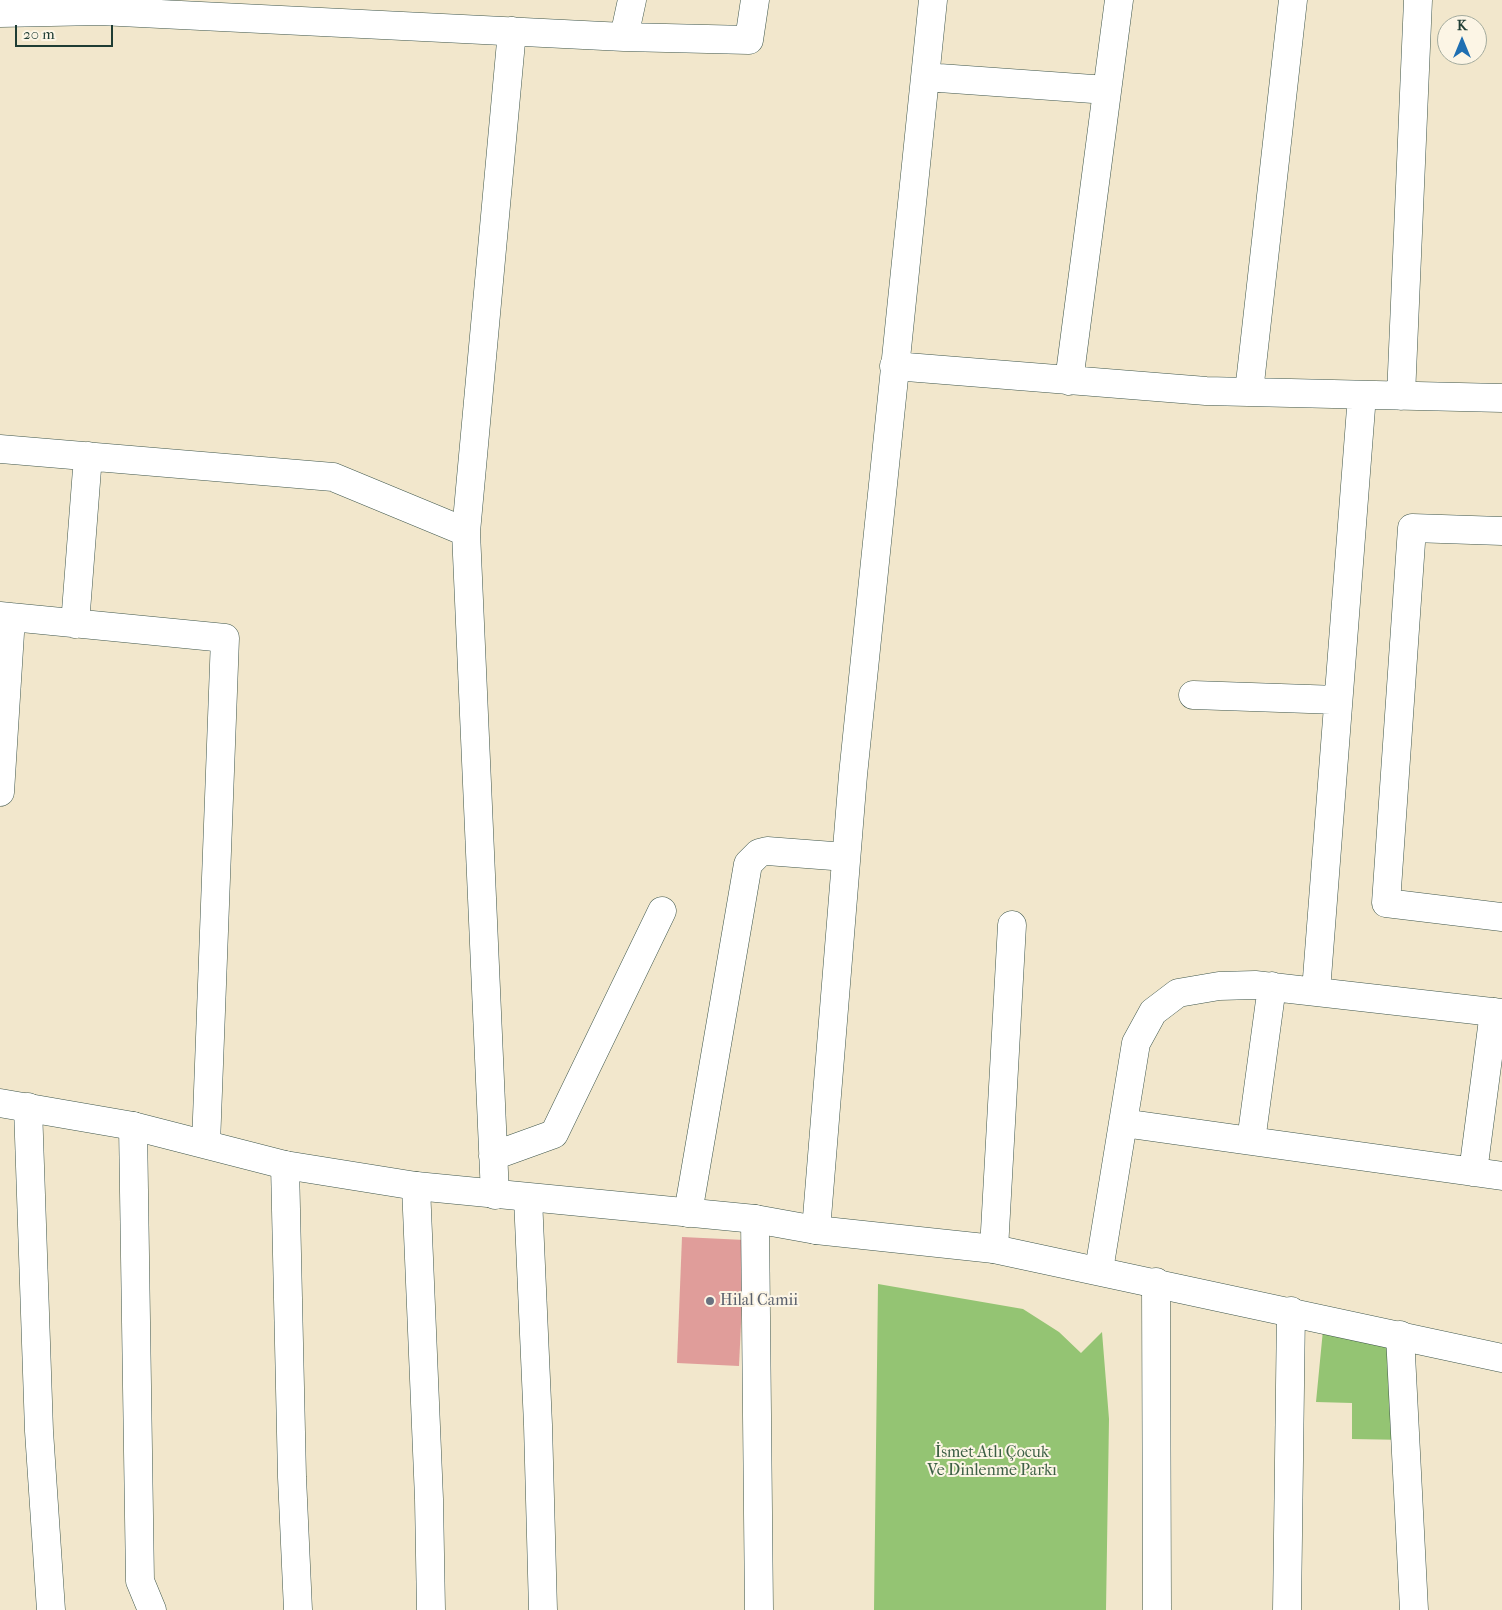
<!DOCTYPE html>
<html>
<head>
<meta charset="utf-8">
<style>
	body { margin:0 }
	#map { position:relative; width:1502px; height:1610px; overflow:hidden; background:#f2e7cc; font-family:"IM FELL French Canon",serif }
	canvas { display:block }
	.north { position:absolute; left:1437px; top:15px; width:50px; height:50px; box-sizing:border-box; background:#fcf5e5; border:1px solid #a4ab9e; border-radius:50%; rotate:0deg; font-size:14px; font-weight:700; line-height:20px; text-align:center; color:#1f3d34 }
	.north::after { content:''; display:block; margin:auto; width:18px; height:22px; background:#1f6fb2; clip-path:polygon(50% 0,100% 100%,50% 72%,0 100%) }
	.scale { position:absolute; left:15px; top:25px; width:98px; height:22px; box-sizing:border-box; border:2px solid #1f3d34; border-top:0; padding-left:6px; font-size:15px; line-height:18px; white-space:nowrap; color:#1f3d34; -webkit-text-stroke:4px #fcf5e5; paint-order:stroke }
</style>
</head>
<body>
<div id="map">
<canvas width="1502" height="1610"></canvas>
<div class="north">K</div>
<div class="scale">20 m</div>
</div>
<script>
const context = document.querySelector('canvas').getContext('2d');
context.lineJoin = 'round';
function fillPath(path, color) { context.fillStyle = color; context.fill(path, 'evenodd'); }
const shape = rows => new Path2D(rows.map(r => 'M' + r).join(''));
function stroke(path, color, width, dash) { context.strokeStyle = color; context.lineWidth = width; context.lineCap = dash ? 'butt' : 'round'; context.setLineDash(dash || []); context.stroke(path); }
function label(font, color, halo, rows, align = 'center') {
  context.font = font + ' "IM FELL French Canon",serif'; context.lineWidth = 4; context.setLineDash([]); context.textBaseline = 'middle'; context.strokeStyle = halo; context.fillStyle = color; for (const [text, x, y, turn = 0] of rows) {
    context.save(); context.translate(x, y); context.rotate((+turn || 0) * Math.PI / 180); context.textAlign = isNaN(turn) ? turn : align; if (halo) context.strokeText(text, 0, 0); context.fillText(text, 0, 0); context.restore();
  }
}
const green = shape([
	[878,1284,1023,1309,1059,1332,1081,1353,1102,1332,1109,1419,1106,1610,874,1610],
	[1323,1330,1401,1348,1408,1440,1352,1439,1352,1403,1316,1402]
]);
const building = shape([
	[682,1237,745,1240,739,1366,677,1363]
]);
const street = shape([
	[101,0,100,11,624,37,749,40,755,0],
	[0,13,100,11],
	[624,37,632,0],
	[925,77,1107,90],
	[894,366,1206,391,1502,398],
	[1069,381,1119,0],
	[1249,392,1293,0],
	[1401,396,1418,0],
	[0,449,333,477,466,532],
	[1502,531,1412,528,1386,903,1502,917],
	[0,616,225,638,206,1144],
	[75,624,88,456],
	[1193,695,1338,700],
	[0,792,11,617],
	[1272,986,1251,1141,1502,1176],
	[1316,991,1362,395],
	[28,1107,39,1431,51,1610],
	[1123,1123,1251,1141],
	[133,1126,140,1581,152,1610],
	[493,1156,554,1134,662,911],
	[285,1165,292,1477,298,1610],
	[1473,1172,1494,1012],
	[416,1186,429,1499,431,1610],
	[495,1195,466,532,512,31],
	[528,1198,538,1425,543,1610],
	[688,1213,748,864,759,853,767,851,846,857],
	[755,1219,759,1610],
	[816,1230,853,775,933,0],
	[994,1249,1012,925],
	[1099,1270,1136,1043,1153,1012,1178,993,1219,986,1255,985,1502,1013],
	[1156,1282,1157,1610],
	[1400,1335,1414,1610],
	[1287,1610,1291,1311]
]);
const secondary = shape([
	[0,1103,133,1126,285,1165,416,1186,755,1219,816,1230,994,1249,1502,1358]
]);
const markers = [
	[710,1301,5,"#6b7280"]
];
const worshipNames = [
	["Hilal Camii",720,1301]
];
const parkNames = [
	["İsmet Atlı Çocuk",992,1453],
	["Ve Dinlenme Parkı",992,1471]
];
fillPath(green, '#94c473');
fillPath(building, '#e09d9a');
stroke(street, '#3f564b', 29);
stroke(secondary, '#3f564b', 29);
stroke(street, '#fff', 28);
stroke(secondary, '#fff', 28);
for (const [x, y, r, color] of markers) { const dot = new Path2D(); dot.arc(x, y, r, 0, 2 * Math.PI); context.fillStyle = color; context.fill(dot); stroke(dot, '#fcf5e5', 2); }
label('16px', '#5b616d', '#fcf5e5', worshipNames, 'left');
label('16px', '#3c5f44', '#fcf5e5', parkNames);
</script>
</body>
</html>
